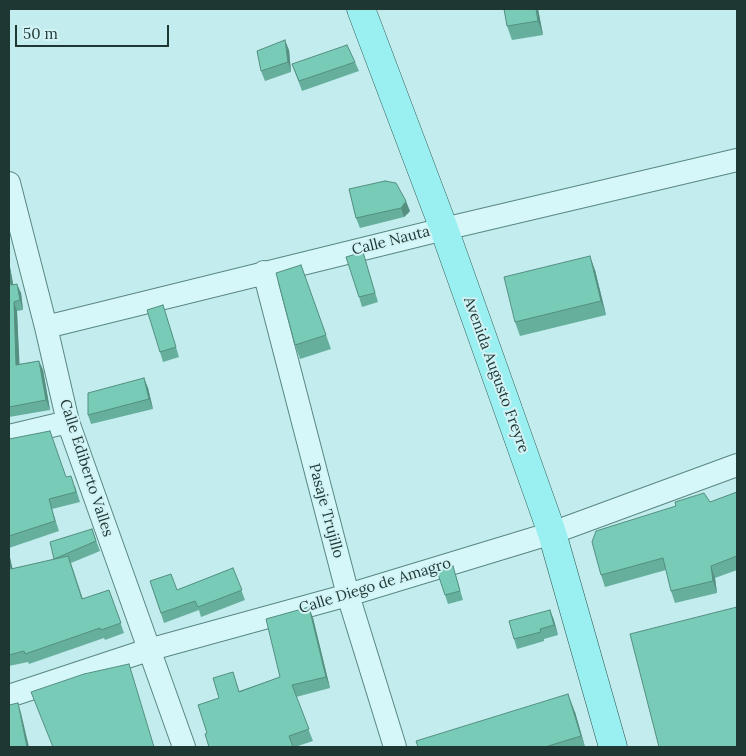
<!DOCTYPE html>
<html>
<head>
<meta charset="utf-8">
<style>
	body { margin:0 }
	#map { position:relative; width:746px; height:756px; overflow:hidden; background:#c2ecee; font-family:Lora,serif }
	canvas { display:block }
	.frame { position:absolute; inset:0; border:10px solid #1e3733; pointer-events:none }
	.scale { position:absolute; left:15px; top:25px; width:154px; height:22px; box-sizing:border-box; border:2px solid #1e3733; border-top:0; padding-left:6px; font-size:15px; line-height:18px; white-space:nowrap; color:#1e3733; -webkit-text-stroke:4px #d2f3f5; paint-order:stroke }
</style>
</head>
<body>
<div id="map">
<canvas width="746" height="756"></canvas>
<div class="frame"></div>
<div class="scale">50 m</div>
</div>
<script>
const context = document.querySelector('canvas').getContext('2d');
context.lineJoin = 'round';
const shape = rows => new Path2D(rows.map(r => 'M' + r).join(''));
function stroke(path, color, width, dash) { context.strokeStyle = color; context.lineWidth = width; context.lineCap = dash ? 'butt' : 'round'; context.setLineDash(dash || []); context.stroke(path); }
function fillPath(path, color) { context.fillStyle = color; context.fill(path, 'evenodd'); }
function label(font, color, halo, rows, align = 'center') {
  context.font = font + ' Lora,serif'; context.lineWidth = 4; context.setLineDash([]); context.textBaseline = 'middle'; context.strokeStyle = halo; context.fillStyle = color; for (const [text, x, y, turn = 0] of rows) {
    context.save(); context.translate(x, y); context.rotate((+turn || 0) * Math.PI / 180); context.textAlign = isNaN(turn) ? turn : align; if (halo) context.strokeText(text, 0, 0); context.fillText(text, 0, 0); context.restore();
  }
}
const minor = shape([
	[9,183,46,327,68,422,184,747],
	[264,272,348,595,395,747],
	[46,327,444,229,737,160],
	[9,436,68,422],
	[9,696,148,650,348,595,552,533,737,465]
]);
const major = shape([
	[361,9,444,229,552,533,613,747]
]);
const wall = shape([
	[504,9,538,9,543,35,512,40,507,26],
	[289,50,291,72,265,81,261,71],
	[355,62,359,71,302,91,292,64],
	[349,189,410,211,404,217,360,228,356,218],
	[9,261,13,284,21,293,23,310,17,311,19,364,39,361,43,370,50,410,9,417],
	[366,262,378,302,362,307,359,297],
	[301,265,331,349,300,359,295,345],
	[595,270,606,315,520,336,515,322],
	[166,314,179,357,163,362,160,352],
	[144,378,148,388,153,409,91,424,88,415],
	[9,439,66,477,75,486,80,502,52,509,59,531,9,548],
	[737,492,737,570,715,578,717,593,675,603,671,591,666,570,605,587,601,575,710,502],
	[92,529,100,551,71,563,83,599,109,590,124,633,105,640,104,638,29,664,28,662,9,666,9,553,12,569,54,559],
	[233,568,245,600,201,617,199,610,164,623,150,581,177,590],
	[456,576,463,600,448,604,445,595],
	[550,610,558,635,544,639,544,641,517,649,514,639],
	[313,618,330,688,296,697,313,741,295,747,209,747,207,733,219,698,233,672,239,691,280,677],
	[575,712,585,747,418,747]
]);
const shadedWall = shape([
	[536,9,538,9,543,35,538,21],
	[285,40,289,50,291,72,288,62],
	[406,201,410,211,404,217,401,208],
	[590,256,595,270,606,315,601,301],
	[9,261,9,262,15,294,11,285,9,270],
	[17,284,21,293,23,310,20,300],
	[14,302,17,311,20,374,16,365],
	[39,361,43,370,50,410,46,400],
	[144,378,148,388,153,409,149,399],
	[9,553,15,579,11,569,9,559],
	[711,566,715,578,717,593,713,581],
	[309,607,313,618,330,688,326,677],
	[550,610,554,620,558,635,554,625],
	[568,694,575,712,585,747,581,736],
	[18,703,21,713,29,747,27,747]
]);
const building = shape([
	[504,9,536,9,538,21,507,26,504,9],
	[285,40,288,62,261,71,257,51,285,40],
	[347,45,355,62,299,81,292,64,347,45],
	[385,181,396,183,406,201,401,208,356,218,349,189,385,181],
	[363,252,375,293,359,297,346,257,363,252],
	[590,256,601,301,515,322,504,277,590,256],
	[301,265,326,335,295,345,276,273,301,265],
	[9,270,11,285,17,284,20,300,14,302,16,365,39,361,46,400,9,407,9,270],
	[163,305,176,347,160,352,147,310,163,305],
	[144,378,149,399,88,415,88,393,144,378],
	[50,431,66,477,71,476,76,492,49,499,55,521,9,536,9,439,50,431],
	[737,492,737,556,711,566,713,581,671,591,663,558,601,575,592,542,596,531,676,506,675,502,704,493,710,502,737,492],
	[92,529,96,541,54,559,50,542,92,529],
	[68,556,82,599,109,590,121,623,101,630,100,628,25,654,24,651,9,655,9,559,11,569,68,556],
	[453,566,460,591,445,595,437,571,453,566],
	[233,568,242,590,198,607,195,601,161,613,150,581,171,574,177,590,233,568],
	[309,607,326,677,292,685,309,729,289,736,293,747,209,747,205,734,207,733,198,705,219,698,213,678,233,672,239,692,280,677,266,619,309,607],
	[737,607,737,747,659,747,630,634,737,607],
	[550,610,554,625,540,629,541,632,514,639,509,621,550,610],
	[129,664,154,747,53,747,31,692,84,674,129,664],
	[568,694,581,736,545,747,418,747,416,741,568,694],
	[18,703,27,747,9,747,9,705,18,703]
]);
const streetNames = [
	["Calle Nauta",391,241,-14],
	["Avenida Augusto Freyre",496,375,70],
	["Calle Ediberto Valles",86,468,72],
	["Pasaje Trujillo",326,511,75],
	["Calle Diego de Amagro",375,586,-17]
];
stroke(minor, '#598781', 24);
stroke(major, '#2e554d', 29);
stroke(minor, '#d5f7f9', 22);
stroke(major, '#9aeff1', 28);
fillPath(wall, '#67af9d');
fillPath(shadedWall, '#548f80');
fillPath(building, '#78ccb7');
stroke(building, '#548f80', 1);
label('15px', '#1e3733', '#d2f3f5', streetNames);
</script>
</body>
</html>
